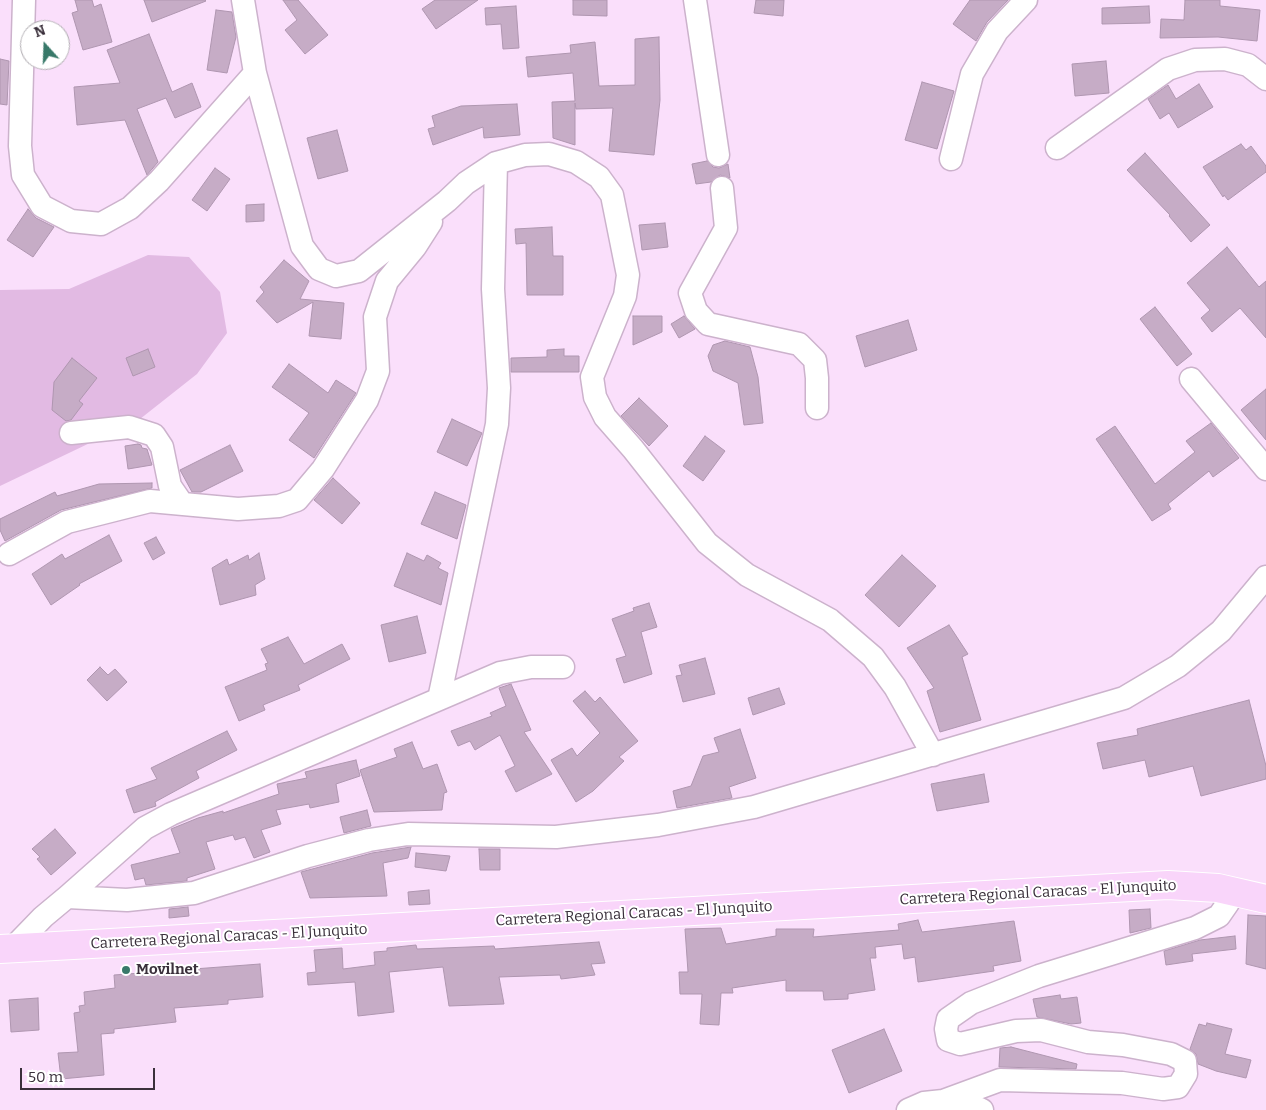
<!DOCTYPE html>
<html>
<head>
<meta charset="utf-8">
<style>
	body { margin:0 }
	#map { position:relative; width:1266px; height:1110px; overflow:hidden; background:#fadffb; font-family:Bitter,serif }
	canvas { display:block }
	.north { position:absolute; left:20px; top:20px; width:50px; height:50px; box-sizing:border-box; background:#fff; border:1px solid #b0acb1; border-radius:50%; rotate:340deg; font-size:14px; font-weight:700; line-height:20px; text-align:center; color:#3a303b }
	.north::after { content:''; display:block; margin:auto; width:18px; height:22px; background:#387969; clip-path:polygon(50% 0,100% 100%,50% 72%,0 100%) }
	.scale { position:absolute; left:20px; top:1068px; width:135px; height:22px; box-sizing:border-box; border:2px solid #3a303b; border-top:0; padding-left:6px; font-size:15px; line-height:18px; white-space:nowrap; color:#3a303b; -webkit-text-stroke:4px #fff; paint-order:stroke }
</style>
</head>
<body>
<div id="map">
<canvas width="1266" height="1110"></canvas>
<div class="north">N</div>
<div class="scale">50 m</div>
</div>
<script>
const context = document.querySelector('canvas').getContext('2d');
context.lineJoin = 'round';
function fillPath(path, color) { context.fillStyle = color; context.fill(path, 'evenodd'); }
const shape = rows => new Path2D(rows.map(r => 'M' + r).join(''));
function stroke(path, color, width, dash) { context.strokeStyle = color; context.lineWidth = width; context.lineCap = dash ? 'butt' : 'round'; context.setLineDash(dash || []); context.stroke(path); }
function label(font, color, halo, rows, align = 'center') {
  context.font = font + ' Bitter,serif'; context.lineWidth = 4; context.setLineDash([]); context.textBaseline = 'middle'; context.strokeStyle = halo; context.fillStyle = color; for (const [text, x, y, turn = 0] of rows) {
    context.save(); context.translate(x, y); context.rotate((+turn || 0) * Math.PI / 180); context.textAlign = isNaN(turn) ? turn : align; if (halo) context.strokeText(text, 0, 0); context.fillText(text, 0, 0); context.restore();
  }
}
const green = shape([
	[148,255,189,257,220,292,227,333,197,374,140,419,0,486,0,290,69,289]
]);
const building = shape([
	[75,0,92,0,94,7,101,4,112,42,83,50,72,13,78,11,75,0],
	[144,0,205,0,206,1,152,22,144,0],
	[283,0,298,0,328,35,305,54,285,30,297,20,283,0],
	[435,0,478,0,436,29,422,9,435,0],
	[573,0,607,0,607,16,573,15,573,0],
	[756,0,784,0,783,16,754,13,756,0],
	[970,0,1008,0,987,22,976,41,953,24,970,0],
	[1185,0,1220,0,1220,6,1260,10,1257,41,1218,37,1160,38,1161,19,1184,20,1185,0],
	[516,6,519,48,503,49,501,24,486,25,485,8,516,6],
	[1149,6,1150,23,1102,24,1102,8,1149,6],
	[216,10,232,12,236,37,227,73,207,70,216,10],
	[149,34,172,92,192,83,201,107,175,118,166,98,137,109,158,162,147,175,125,120,77,125,74,87,120,83,107,50,149,34],
	[659,37,660,100,654,155,609,151,613,108,576,109,575,103,575,145,553,138,552,102,575,101,573,73,528,77,526,57,571,53,570,45,595,42,599,86,635,85,635,39,659,37],
	[0,59,9,61,7,105,0,104,0,59],
	[1106,61,1109,93,1075,96,1072,64,1106,61],
	[922,82,954,91,937,149,905,140,922,82],
	[1199,84,1213,107,1178,128,1169,113,1160,119,1148,99,1168,85,1176,99,1199,84],
	[517,104,520,135,484,138,483,127,433,145,428,129,435,127,432,116,461,106,517,104],
	[337,130,348,171,318,179,307,138,337,130],
	[1241,144,1246,150,1251,146,1266,166,1266,172,1228,200,1224,195,1223,197,1203,167,1241,144],
	[1145,153,1210,225,1191,242,1169,216,1170,215,1127,170,1145,153],
	[707,161,713,167,719,168,728,164,730,178,720,175,711,182,696,184,692,164,707,161],
	[215,168,230,179,207,211,192,200,215,168],
	[264,204,264,221,246,222,246,205,264,204],
	[28,209,36,218,54,227,33,257,7,240,28,209],
	[665,223,668,247,642,250,639,225,665,223],
	[552,227,553,256,563,256,563,295,527,295,526,243,516,244,515,229,552,227],
	[1227,247,1259,287,1266,281,1266,338,1240,308,1212,332,1201,318,1210,310,1187,283,1227,247],
	[284,260,309,281,300,299,344,303,341,339,309,336,313,302,277,323,256,301,264,292,260,287,284,260],
	[1155,307,1192,354,1177,366,1140,319,1155,307],
	[633,316,662,316,662,332,633,345,633,316],
	[684,316,695,329,679,338,671,324,684,316],
	[908,320,917,350,865,367,856,336,908,320],
	[725,341,750,347,758,377,763,423,744,425,738,383,713,371,708,356,713,345,725,341],
	[148,349,155,367,133,376,126,358,148,349],
	[564,349,564,356,579,356,579,372,511,372,511,358,547,357,547,350,564,349],
	[72,358,97,378,79,401,83,404,71,420,66,421,52,410,54,382,72,358],
	[289,364,328,393,336,380,356,393,314,458,289,440,309,413,272,387,289,364],
	[1266,389,1266,440,1241,410,1266,389],
	[639,398,668,426,649,446,621,416,639,398],
	[452,419,482,433,467,466,437,452,452,419],
	[1211,423,1239,458,1213,477,1209,471,1168,504,1171,509,1152,521,1096,439,1115,426,1155,484,1195,452,1186,441,1211,423],
	[705,436,725,451,703,481,683,466,705,436],
	[138,444,141,445,142,448,147,449,152,465,128,469,125,446,138,444],
	[230,445,243,471,201,492,192,492,180,470,230,445],
	[333,478,360,503,342,524,314,500,333,478],
	[152,483,152,488,61,510,5,541,0,530,0,519,55,492,57,496,99,484,152,483],
	[435,492,466,505,457,539,421,524,435,492],
	[109,535,122,561,79,584,80,585,51,605,32,574,62,554,65,559,109,535],
	[156,537,165,553,153,560,144,543,156,537],
	[259,553,265,579,255,585,256,595,220,605,212,568,227,559,229,565,248,555,249,560,259,553],
	[407,553,424,561,427,555,441,563,438,568,448,573,441,605,394,586,407,553],
	[902,555,936,586,899,627,865,595,902,555],
	[649,603,657,627,641,632,652,674,624,683,616,659,626,656,612,619,634,611,633,608,649,603],
	[417,616,426,653,389,662,381,625,417,616],
	[949,625,968,654,962,657,981,720,940,732,927,691,934,688,907,648,949,625],
	[288,637,304,664,342,644,350,659,298,685,300,690,263,705,265,710,239,721,225,687,267,670,265,664,268,663,261,649,288,637],
	[705,658,715,694,683,702,676,676,682,675,679,665,705,658],
	[100,667,108,675,115,669,127,682,107,701,87,680,100,667],
	[511,684,531,730,524,732,552,774,516,792,505,771,515,766,500,735,475,750,470,741,458,746,451,731,492,716,490,713,506,706,499,688,511,684],
	[779,688,785,704,753,715,748,698,779,688],
	[585,691,595,702,600,697,638,741,619,757,624,761,593,791,576,802,551,760,572,748,577,756,600,733,573,701,585,691],
	[1249,700,1266,766,1266,779,1201,796,1193,766,1149,777,1145,760,1103,769,1097,743,1138,735,1137,729,1249,700],
	[740,729,756,778,729,787,732,798,677,808,673,791,691,786,703,756,719,752,714,738,740,729],
	[227,731,237,750,196,771,199,778,155,802,156,806,134,813,126,790,157,779,151,768,227,731],
	[412,742,423,769,437,764,447,792,444,793,442,810,374,812,360,770,397,757,394,749,412,742],
	[356,760,360,776,336,784,339,802,310,808,309,804,276,810,281,824,261,830,270,852,254,858,245,837,235,840,233,835,206,842,215,869,187,878,187,881,146,885,144,878,135,880,131,865,180,853,171,829,198,818,223,811,223,813,279,794,277,784,307,778,305,772,356,760],
	[984,774,989,802,937,811,931,784,984,774],
	[367,810,371,826,344,833,340,817,367,810],
	[55,829,76,853,51,875,37,859,40,857,32,849,55,829],
	[411,847,408,858,383,863,387,896,310,898,301,872,372,853,411,847],
	[479,849,500,849,500,870,480,870,479,849],
	[416,853,450,856,446,871,415,867,416,853],
	[429,890,430,904,409,905,408,892,429,890],
	[188,907,189,916,169,918,169,909,188,907],
	[1150,909,1151,928,1130,933,1129,910,1150,909],
	[1248,915,1266,916,1266,969,1246,964,1248,915],
	[918,920,922,932,1014,921,1021,961,993,966,994,971,918,982,915,957,904,959,902,944,875,947,876,958,870,958,875,990,848,994,848,999,824,1000,823,991,786,991,786,980,732,988,733,993,721,993,719,1025,700,1024,702,994,680,994,679,972,688,972,685,929,721,928,726,944,776,936,776,929,814,929,813,937,899,930,898,924,918,920],
	[1235,936,1236,949,1192,954,1193,961,1166,965,1164,951,1200,940,1235,936],
	[599,942,605,963,591,964,595,975,561,979,560,975,499,977,504,1004,449,1006,443,967,389,972,394,1012,358,1016,355,982,308,985,307,973,316,972,314,950,342,948,343,969,375,965,374,952,387,951,387,948,416,945,417,949,494,946,495,949,599,942],
	[260,964,263,997,228,1000,228,1004,174,1008,176,1022,114,1029,114,1033,101,1034,104,1075,61,1079,58,1053,78,1052,74,1013,80,1012,79,1006,85,1005,84,992,115,988,114,975,260,964],
	[1060,995,1061,999,1077,997,1081,1023,1071,1024,1037,1017,1033,999,1060,995],
	[38,998,39,1030,11,1032,9,1000,38,998],
	[1207,1023,1232,1029,1225,1054,1251,1060,1246,1078,1216,1071,1198,1064,1196,1054,1190,1049,1199,1024,1206,1026,1207,1023],
	[884,1029,902,1071,849,1093,832,1050,884,1029],
	[1011,1047,1077,1064,1076,1069,999,1067,1000,1048,1011,1047]
]);
const minor = shape([
	[24,0,20,146,23,175,42,206,71,221,101,224,130,208,159,181,255,73],
	[243,0,255,73,302,246,319,269,336,276,359,271,447,201,466,183,496,163,525,155,549,154,576,162,599,177,612,195,628,275,625,296,592,377,595,397,605,417,633,449,707,543,747,575,830,620,873,657,895,687,933,755],
	[695,0,718,155],
	[1057,148,1168,69,1195,60,1225,59,1248,65,1266,79],
	[951,159,972,74,997,31,1026,0],
	[722,188,726,228,690,293,696,311,708,324,799,344,815,360,817,378,817,408],
	[1191,379,1266,469],
	[71,433,129,427,154,435,162,447,170,486,181,502],
	[9,554,67,522,150,501,238,509,279,506,297,500,323,469,367,400,378,371,375,317,387,281,415,247,431,222],
	[439,699,497,424,499,388,493,289,496,163],
	[67,897,145,828,171,814,500,673,531,667,563,667],
	[13,948,43,917,67,897,127,900,194,893,308,856,369,840,408,834,556,837,658,825,754,807,1124,698,1178,666,1221,631,1266,577],
	[944,1101,972,1105,982,1110],
	[908,1110,924,1103,943,1101,1000,1080,1122,1083,1163,1089,1178,1087,1186,1074,1185,1061,1171,1054,1123,1045,1088,1042,1041,1030,1016,1031,960,1044,948,1040,946,1029,948,1019,971,1003,1039,976,1195,928,1219,916,1228,903,1218,888]
]);
const major = shape([
	[0,949,1168,885,1218,888,1266,899]
]);
const markers = [
	[126,970,5,"#387969"]
];
const streetNames = [
	["Carretera Regional Caracas - El Junquito",1038,893,-3],
	["Carretera Regional Caracas - El Junquito",634,914,-3],
	["Carretera Regional Caracas - El Junquito",229,937,-3]
];
const poiNames = [
	["Movilnet",136,970]
];
fillPath(green, '#e2bae3');
fillPath(building, '#c6acc6');
stroke(building, '#af96b0', 1);
stroke(minor, '#ccb2cc', 25);
stroke(major, '#fff', 30);
stroke(minor, '#fff', 22);
stroke(major, '#f9d5fa', 28);
for (const [x, y, r, color] of markers) { const dot = new Path2D(); dot.arc(x, y, r, 0, 2 * Math.PI); context.fillStyle = color; context.fill(dot); stroke(dot, '#fff', 2); }
label('15px', '#3a303b', '#fff', streetNames);
label('bold 15px', '#3a303b', '#fff', poiNames, 'left');
</script>
</body>
</html>
